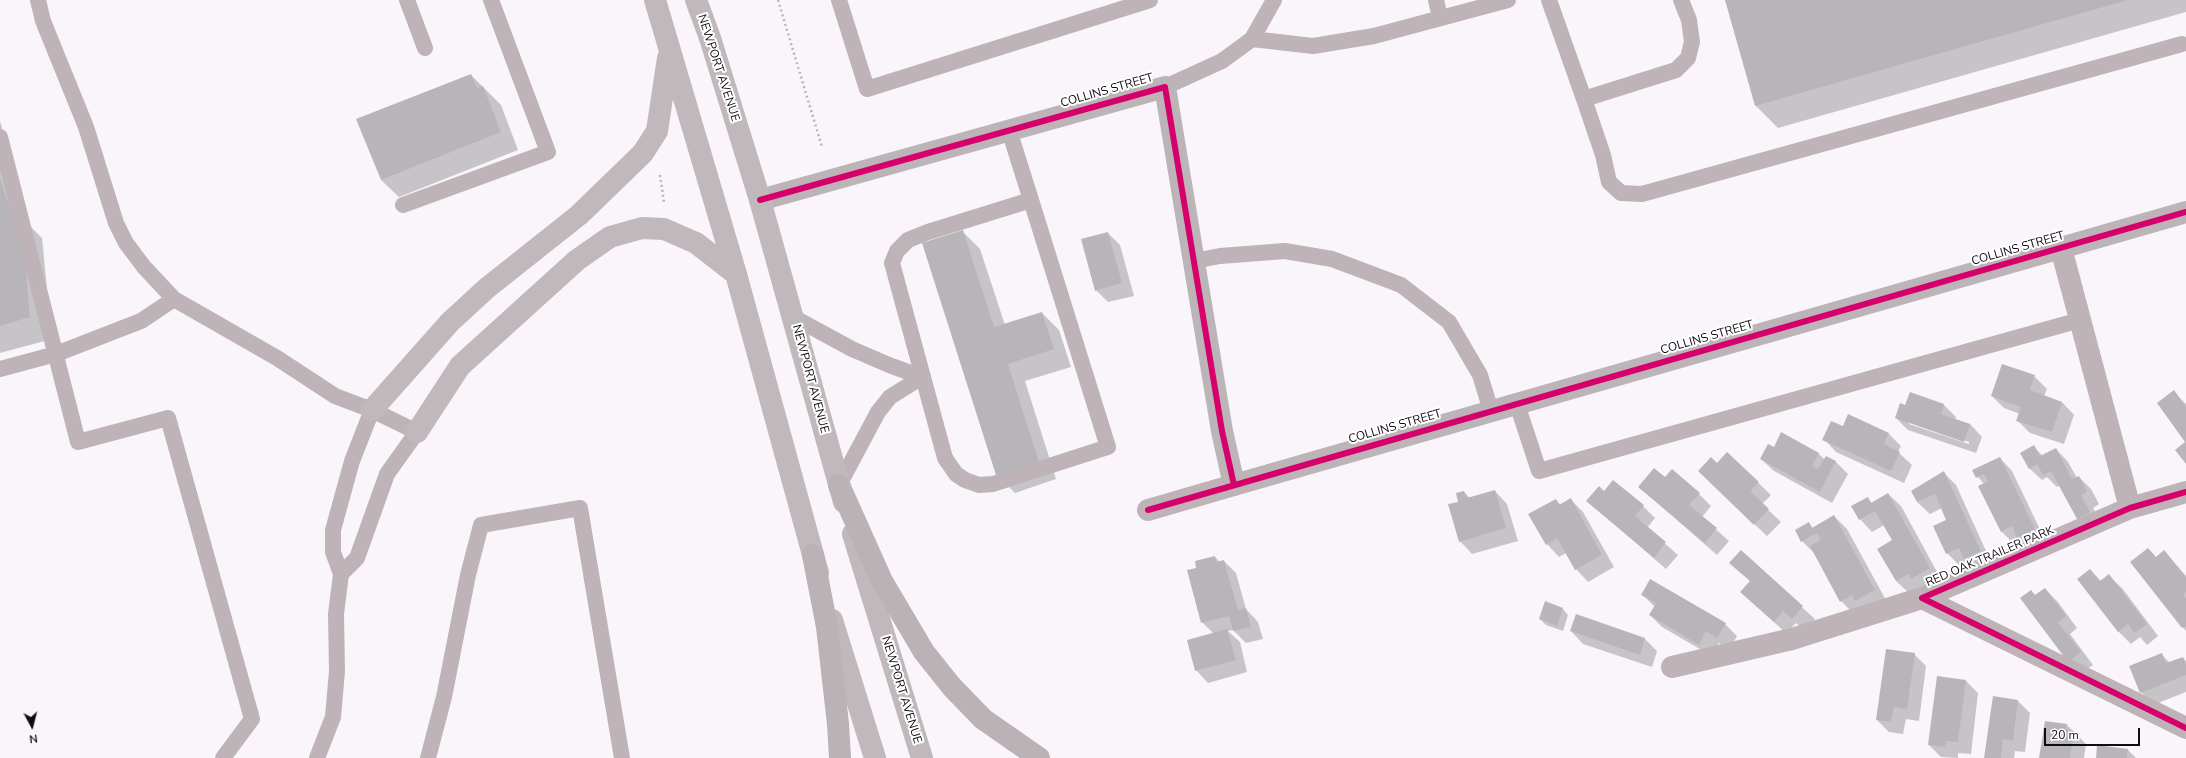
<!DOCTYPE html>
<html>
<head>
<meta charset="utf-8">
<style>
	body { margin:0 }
	#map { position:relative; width:2186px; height:758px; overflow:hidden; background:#f9f5fb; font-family:"Nunito Sans",sans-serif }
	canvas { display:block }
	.north { position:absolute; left:12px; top:706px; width:40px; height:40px; -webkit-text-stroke:3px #fff; paint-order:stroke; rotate:173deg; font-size:11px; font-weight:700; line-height:16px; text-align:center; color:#0f0b11 }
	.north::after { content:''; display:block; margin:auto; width:14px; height:18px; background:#0f0b11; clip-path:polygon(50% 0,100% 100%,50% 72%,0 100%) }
	.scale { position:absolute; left:2044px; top:728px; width:96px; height:18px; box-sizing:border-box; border:2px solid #0f0b11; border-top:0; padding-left:5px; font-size:12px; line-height:14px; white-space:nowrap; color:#0f0b11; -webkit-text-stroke:3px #fff; paint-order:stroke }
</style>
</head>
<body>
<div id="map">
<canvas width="2186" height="758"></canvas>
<div class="north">N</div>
<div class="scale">20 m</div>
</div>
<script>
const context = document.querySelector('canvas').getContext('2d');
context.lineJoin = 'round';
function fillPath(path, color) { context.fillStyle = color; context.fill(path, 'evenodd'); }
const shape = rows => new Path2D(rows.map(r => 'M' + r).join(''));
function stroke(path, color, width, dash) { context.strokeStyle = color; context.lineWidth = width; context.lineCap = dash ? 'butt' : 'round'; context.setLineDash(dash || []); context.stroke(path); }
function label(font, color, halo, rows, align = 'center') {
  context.font = font + ' "Nunito Sans",sans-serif'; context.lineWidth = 4; context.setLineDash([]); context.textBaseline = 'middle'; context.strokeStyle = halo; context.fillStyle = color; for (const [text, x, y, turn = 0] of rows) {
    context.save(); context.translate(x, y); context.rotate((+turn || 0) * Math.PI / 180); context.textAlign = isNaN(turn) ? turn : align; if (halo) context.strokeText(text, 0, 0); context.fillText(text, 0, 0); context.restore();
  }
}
const shadow = shape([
	[1726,0,2186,0,2186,12,1778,128,1756,106],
	[471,75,501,105,518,150,399,197,381,180],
	[0,121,29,225,42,238,52,339,0,353],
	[963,232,980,249,1005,325,1042,313,1059,330,1071,367,1025,381,1056,479,1015,493,997,475],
	[1108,233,1120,245,1134,296,1108,302,1096,290],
	[2034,376,2047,389,2044,396,2062,402,2074,415,2064,444,2030,433,2017,420,2020,414,2004,408,1992,396],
	[2174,392,2186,404,2186,442],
	[1910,394,1944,405,1956,417,1955,420,1970,424,1982,437,1976,453,1908,430,1896,418,1906,406],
	[1909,422,1969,442,1969,444,1909,424],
	[1843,428,1889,434,1901,446,1898,452,1912,465,1904,483,1836,452,1824,439],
	[2034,447,2043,456,2056,449,2068,462,2077,478,2079,477,2091,489,2099,504,2093,508,2102,524,2090,530,2078,518,2060,485,2057,487,2047,477,2042,480,2029,468],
	[1774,448,1819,454,1825,460,1826,457,1836,462,1848,474,1832,503,1774,471,1761,459],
	[1727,453,1771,495,1762,504,1781,522,1767,536,1711,483,1717,464],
	[2000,458,2012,471,2046,542,2030,550,2021,540,2014,544,2001,531,1984,484,1973,471],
	[1944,473,1956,485,1992,564,1978,571,1968,561,1959,565,1947,553,1948,520,1942,508,1930,514,1917,502],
	[1665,479,1699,494,1711,506,1702,517,1729,541,1717,555,1639,487],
	[1495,491,1507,504,1518,541,1472,554,1460,541,1459,502,1464,492,1470,498],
	[1888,494,1901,506,1942,581,1909,593,1896,581,1893,541,1884,525,1872,532,1860,519,1853,506,1867,498,1872,503],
	[1556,500,1561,505,1571,500,1583,512,1614,567,1588,582,1576,569,1566,553,1559,557,1547,544],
	[1588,501,1643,506,1655,518,1647,528,1678,555,1666,569],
	[1834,516,1847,529,1887,602,1853,613,1841,601,1814,553,1802,541,1809,524,1813,528],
	[2164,551,2186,576,2186,631,2131,562,2156,557],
	[1741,552,1815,619,1805,630,1796,623,1786,633,1754,604,1751,582,1731,563],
	[1215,557,1220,562,1224,561,1236,573,1246,609,1258,622,1263,639,1246,643,1233,630,1228,631,1240,642,1247,672,1208,683,1196,670,1214,634,1202,622,1197,568],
	[2090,570,2102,582,2109,576,2122,588,2158,636,2147,645,2140,637,2131,644,2118,631],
	[2045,589,2057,601,2077,628,2070,634,2093,665,2081,673,2069,661,2036,596],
	[1643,595,1725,624,1737,636,1730,649,1719,643,1712,656,1662,627,1650,615,1655,607],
	[1562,608,1568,615,1563,631,1546,625,1540,619],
	[1576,615,1645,639,1657,651,1652,667,1583,644,1571,631],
	[1914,654,1926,666,1919,721,1906,719,1903,734,1889,732,1877,720],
	[2162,655,2170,663,2183,658,2186,661,2186,692,2153,705,2141,692],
	[1938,677,1966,681,1978,693,1971,754,1958,753,1958,758,1941,757,1929,745],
	[2018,701,2030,713,2025,752,2015,751,2014,758,1985,758],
	[2067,725,2086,744,2084,758,2040,758],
	[2128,750,2136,758,2097,758]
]);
const building = shape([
	[1725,0,2128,0,1755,106],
	[471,74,477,88,483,86,501,132,381,180,356,119],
	[0,178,8,203,21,215,30,317,0,326],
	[963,230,994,327,1042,312,1054,349,1008,364,1039,462,996,475,922,243],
	[1108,232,1122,283,1095,291,1081,239],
	[2002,364,2035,375,2030,390,2062,402,2052,432,2016,421,2021,407,1991,396],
	[2174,390,2186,407,2186,464,2175,450,2185,442,2157,403],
	[1910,392,1944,404,1941,414,1970,424,1964,442,1895,418,1900,403,1905,405],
	[1848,414,1889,433,1884,444,1900,452,1891,471,1822,440,1831,421,1843,426],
	[1781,432,1819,453,1812,466,1818,469,1826,456,1836,461,1820,492,1760,459,1768,444,1774,447],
	[2034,445,2040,456,2056,448,2072,479,2079,476,2087,492,2081,495,2090,512,2077,519,2051,471,2043,475,2037,464,2029,469,2020,453],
	[1727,452,1759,482,1750,491,1769,509,1754,525,1698,471,1711,457,1717,463],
	[2000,457,2035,529,2017,538,2012,526,2001,532,1978,486,1988,481,1984,474,1976,478,1972,470],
	[1654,468,1665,477,1672,469,1700,493,1689,505,1717,528,1705,543,1638,487],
	[1944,471,1981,551,1964,559,1959,548,1946,554,1933,526,1946,520,1935,494,1917,502,1911,491],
	[1613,480,1644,505,1635,516,1666,542,1654,558,1586,501,1599,486,1604,491],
	[1495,490,1506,528,1459,542,1448,504,1458,502,1456,493,1464,491,1467,498],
	[1888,493,1930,568,1911,579,1909,574,1896,581,1877,549,1892,540,1875,511,1859,520,1851,506,1868,497,1871,503],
	[1571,498,1602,555,1575,570,1557,538,1546,545,1528,514,1556,499,1559,505],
	[1834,515,1875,590,1855,601,1852,595,1840,602,1810,546,1821,540,1817,533,1801,542,1795,530,1809,522,1812,528],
	[2148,548,2156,557,2164,550,2186,577,2186,592,2183,594,2186,599,2186,626,2182,628,2130,562],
	[1741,550,1803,606,1792,619,1783,611,1774,622,1740,592,1750,581,1729,563],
	[1215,556,1216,562,1224,560,1238,610,1246,608,1251,627,1233,631,1229,616,1201,623,1187,570,1196,568,1195,561],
	[2090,569,2100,581,2109,574,2147,624,2134,633,2128,624,2118,632,2077,579],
	[1650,579,1726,623,1717,638,1706,631,1699,645,1649,615,1656,603,1641,595],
	[2045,588,2066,616,2058,622,2081,652,2068,662,2020,598,2031,590,2035,595],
	[1545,601,1563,608,1557,626,1539,619],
	[1576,614,1645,638,1640,655,1570,631],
	[1227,629,1236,660,1195,671,1187,640],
	[1886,649,1915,653,1907,709,1894,707,1891,722,1876,720],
	[2162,653,2166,663,2183,657,2186,664,2186,675,2140,693,2129,666],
	[1937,676,1966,680,1958,742,1946,741,1945,747,1928,745],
	[1993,696,2018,700,2013,741,2003,739,2001,758,1984,758],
	[2045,721,2067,724,2066,729,2074,731,2070,758,2039,758],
	[2097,745,2128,749,2127,758,2096,758]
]);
const path = shape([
	[778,0,822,147],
	[660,175,664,202]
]);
const lane = shape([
	[38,0,43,21,86,127,116,223,126,243,144,267,174,299,277,358,335,396,372,410,417,432,387,474,357,558,341,574],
	[407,0,425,48],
	[839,0,867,89,1150,0],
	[1436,0,1440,18],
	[1549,0,1584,99,1603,155,1609,182,1621,193,1642,194,2182,44],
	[1252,39,1313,46,1374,36,1508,0],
	[1165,87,1222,61,1252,39,1274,0],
	[1584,99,1676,70,1688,58,1692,42,1689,20,1681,0],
	[1009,130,1031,200,1108,447,993,484,979,485,965,480,956,474,945,458,892,263,897,251,908,240,928,232,1031,200],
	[0,137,78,442,168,418,252,719,223,758],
	[403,205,548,152,491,0],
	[1194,261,1220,256,1285,251,1332,259,1401,285,1449,322,1480,375,1491,411],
	[793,317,852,349,889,365,922,377],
	[0,369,56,354,141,321,174,299],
	[1517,404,1539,471,2080,320],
	[839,485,878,412,890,397,922,377],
	[317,758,333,717,337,671,336,614,341,574,333,552,333,530,352,461,372,410],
	[428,758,444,697,468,575,481,525,580,508,622,758]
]);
const street = shape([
	[2061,248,2130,508],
	[2186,492,2130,508,1922,598,2186,728],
	[1148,510,1234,485],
	[1672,667,1792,639,1922,598]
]);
const secondary = shape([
	[760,200,1165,87,1222,431,1234,485,2186,212]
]);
const primary = shape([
	[655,0,736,274,818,573],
	[696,0,710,38,760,200,844,502],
	[372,410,450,322,487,288,579,215,643,153,657,131,668,58],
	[417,432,460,366,577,260,610,237,642,228,664,229,696,243,736,274],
	[853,534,922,758],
	[832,620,875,758]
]);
const highway = shape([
	[839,485,882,581,924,652,952,687,983,719,1039,758],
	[813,555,827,627,838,724,840,758]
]);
const cycleway = shape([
	[760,200,1165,87,1222,431,1234,485],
	[2186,492,2130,508,1922,598,2186,728],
	[1148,510,2186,212]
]);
const streetNames = [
	["NEWPORT AVENUE",718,68,72],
	["COLLINS STREET",1107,91,-16],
	["COLLINS STREET",2018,249,-16],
	["COLLINS STREET",1707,338,-16],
	["NEWPORT AVENUE",810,379,75],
	["COLLINS STREET",1395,427,-16],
	["RED OAK TRAILER PARK",1990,557,-23],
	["NEWPORT AVENUE",901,690,73]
];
fillPath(shadow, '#0003');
fillPath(building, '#b8b5ba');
stroke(path, '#bbb5b9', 2.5, [2, 3]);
stroke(lane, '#beb4b7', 16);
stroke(street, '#beb4b7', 22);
stroke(secondary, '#bdb4b7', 22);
stroke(primary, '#c0b8ba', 22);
stroke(highway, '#bab2b5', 22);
stroke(cycleway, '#d6006c', 6);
label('12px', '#0f0b11', '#fff', streetNames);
</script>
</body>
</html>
